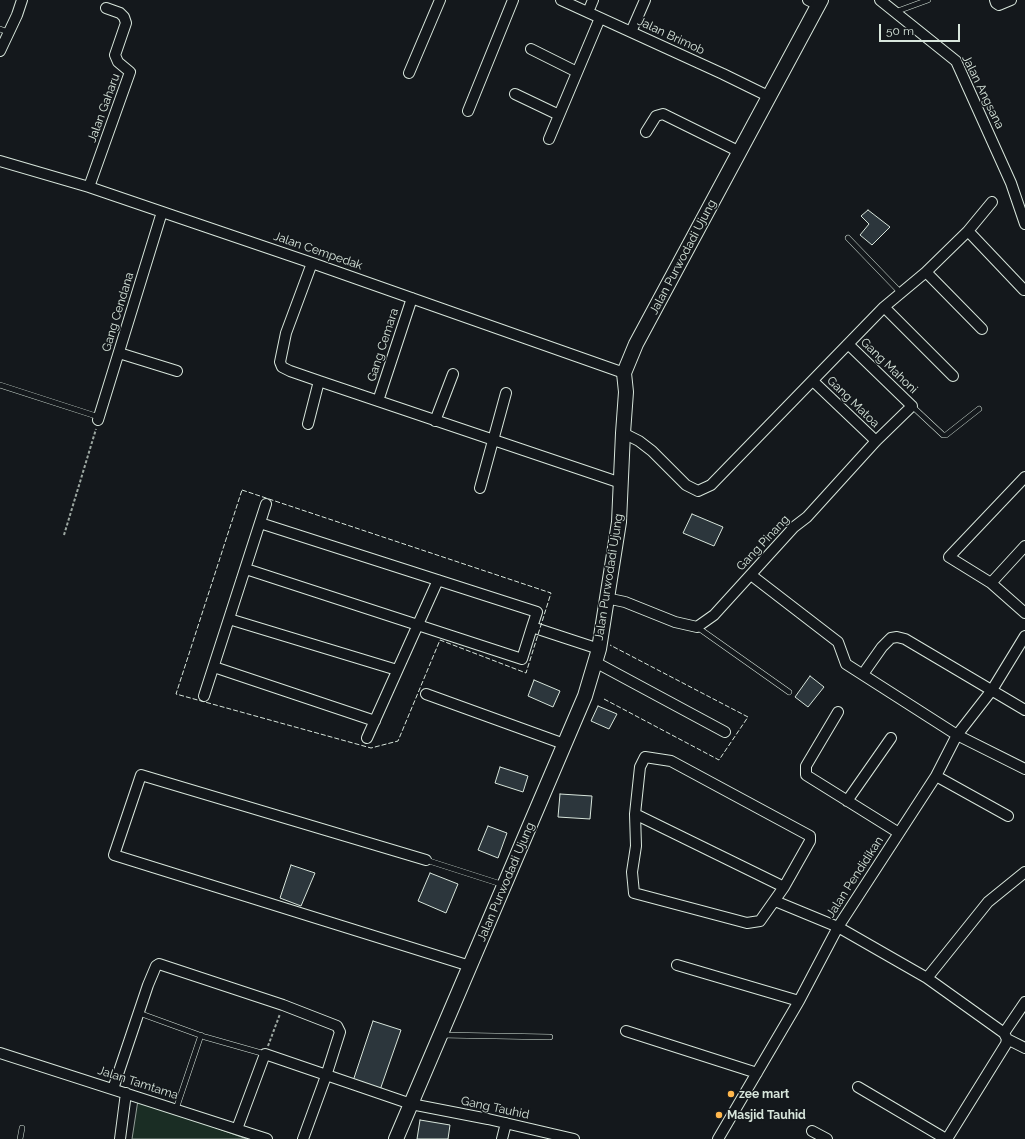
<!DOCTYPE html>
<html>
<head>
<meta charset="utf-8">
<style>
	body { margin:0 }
	#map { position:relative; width:1025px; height:1139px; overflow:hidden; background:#14181c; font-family:Raleway,sans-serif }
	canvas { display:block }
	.scale { position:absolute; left:879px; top:24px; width:81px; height:18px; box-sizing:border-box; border:2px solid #d8e6dc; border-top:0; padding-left:5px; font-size:12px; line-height:14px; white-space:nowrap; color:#d8e6dc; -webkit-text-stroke:3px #14181c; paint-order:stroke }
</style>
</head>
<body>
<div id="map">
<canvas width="1025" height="1139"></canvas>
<div class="scale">50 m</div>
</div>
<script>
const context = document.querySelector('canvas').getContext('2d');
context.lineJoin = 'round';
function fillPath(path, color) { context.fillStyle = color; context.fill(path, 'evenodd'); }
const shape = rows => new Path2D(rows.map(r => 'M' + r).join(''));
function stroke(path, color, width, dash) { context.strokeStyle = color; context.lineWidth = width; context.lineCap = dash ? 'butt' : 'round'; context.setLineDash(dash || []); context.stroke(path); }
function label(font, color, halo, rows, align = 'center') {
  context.font = font + ' Raleway,sans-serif'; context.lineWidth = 3; context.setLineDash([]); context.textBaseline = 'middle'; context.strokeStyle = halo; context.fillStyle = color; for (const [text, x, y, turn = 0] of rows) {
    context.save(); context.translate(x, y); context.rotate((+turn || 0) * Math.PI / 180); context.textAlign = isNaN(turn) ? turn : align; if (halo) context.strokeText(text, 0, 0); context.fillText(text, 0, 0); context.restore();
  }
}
const green = shape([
	[138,1100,247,1139,132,1139,138,1100]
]);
const building = shape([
	[868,210,890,227,872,245,860,235,869,224,861,216,868,210],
	[692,514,723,527,714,546,683,533,692,514],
	[810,676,824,687,808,707,795,697,810,676],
	[534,680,560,691,553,707,528,696,534,680],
	[598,706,617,714,609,729,591,721,598,706],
	[500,767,528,776,523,792,495,783,500,767],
	[560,794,592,796,590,819,558,817,560,794],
	[488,826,507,833,498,858,478,850,488,826],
	[291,865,315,873,301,906,280,898,291,865],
	[430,873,458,884,446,913,418,901,430,873],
	[373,1021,401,1030,380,1090,353,1081,373,1021],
	[420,1120,450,1125,448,1139,417,1139,420,1120]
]);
const path = shape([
	[64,535,96,429],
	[268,1046,280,1014]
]);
const lane = shape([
	[895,12,928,0],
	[0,29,8,32],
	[848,238,901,293],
	[0,385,99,417],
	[912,406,943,435,946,435,979,409],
	[697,627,789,692],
	[426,860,504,885],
	[139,1013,205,1037,265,1054],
	[441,1035,550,1037],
	[176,1109,201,1035],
	[20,1139,22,1128]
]);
const street = shape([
	[561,0,723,74,770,97],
	[808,0,818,5],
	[880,0,956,61,1011,183,1025,224],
	[995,0,996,3,999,5,1011,0],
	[588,12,593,0],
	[631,32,645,0],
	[531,49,577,72],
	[0,51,17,15,22,0],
	[409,73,440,0],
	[515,94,559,115],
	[468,111,513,0],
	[646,132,656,116,663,114,740,152],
	[549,139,600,18],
	[0,161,89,187,312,263,624,373],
	[89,187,130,72,118,62,115,55,126,23,124,17,120,13,106,8],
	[968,231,992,202],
	[312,263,286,333,280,362,282,367,290,371,319,381],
	[926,272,982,329],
	[884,307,953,376],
	[119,353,177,371],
	[813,381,876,441],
	[378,401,412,298],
	[98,420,162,212],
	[435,421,453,374],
	[308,424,319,381,621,483],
	[623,433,639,441,652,451,686,485,698,491,711,485,884,307,926,272,968,231,1024,290],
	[1025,477,949,557,991,583,1025,613],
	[480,488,506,393],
	[246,569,522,659,532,627,537,612,260,523],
	[751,575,838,642,846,664,957,735,1025,769],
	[991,583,1025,546],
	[606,598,625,602,675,622,697,627,714,615,794,527,807,517,876,441,912,406,848,344],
	[229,619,397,670],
	[532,627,599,649],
	[595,662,725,732],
	[214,667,375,721],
	[863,674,882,647,891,638,897,637,905,639,1025,710],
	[426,694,564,744],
	[204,696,266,504],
	[838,712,806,766,806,775,899,833],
	[367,738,438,580],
	[645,757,671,761,810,836,810,841,784,887,760,921,747,923,634,893,632,872,636,846,635,814,640,767,645,757],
	[936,776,1008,816],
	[847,801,891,738],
	[635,814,784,887],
	[426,860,141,775,114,855,470,966],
	[775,901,838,927,927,978,1004,1033,1007,1039,1006,1044,947,1139],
	[677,965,799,1001],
	[927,978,988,902,1025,872],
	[626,1031,757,1073],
	[1004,1033,1025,1002],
	[1007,1039,1025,1048],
	[0,1053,267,1139],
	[858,1087,946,1139],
	[113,1089,148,985,156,966,159,964,283,1005,337,1026,340,1032,326,1076,303,1139],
	[237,1129,265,1054,411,1104,488,1119,574,1139],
	[812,1131,827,1139],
	[120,1139,126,1093],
	[502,1139,506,1123],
	[718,1139,799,1001,838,927,936,776,957,735,992,690,1025,636]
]);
const secondary = shape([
	[396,1139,585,696,599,649,619,522,623,433,626,392,624,373,636,344,821,0]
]);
const fence = shape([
	[242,490,551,593,526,673,440,640,398,741,371,748,176,694,242,490],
	[604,699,719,760,748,717,610,645]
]);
const markers = [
	[731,1094,4,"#ffb74d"],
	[719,1115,4,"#ffb74d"]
];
const streetNames = [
	["Jalan Brimob",671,36,25],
	["Jalan Angsana",983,92,64],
	["Jalan Gaharu",104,108,-70],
	["Jalan Cempedak",318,251,19],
	["Jalan Purwodadi Ujung",683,257,-62],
	["Gang Cendana",118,312,-73],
	["Gang Cemara",383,345,-72],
	["Gang Mahoni",889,366,44],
	["Gang Matoa",853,402,44],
	["Gang Pinang",763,543,-47],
	["Jalan Purwodadi Ujung",609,577,-81],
	["Jalan Pendidikan",855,877,-57],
	["Jalan Purwodadi Ujung",506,882,-67],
	["Jalan Tamtama",138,1083,18],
	["Gang Tauhid",495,1108,12]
];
const poiNames = [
	["zee mart",739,1094],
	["Masjid Tauhid",727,1115]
];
fillPath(green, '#1a2d24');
stroke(green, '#939e99', 1);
fillPath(building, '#2c363c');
stroke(building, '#d8e6dc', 1);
stroke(lane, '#d8e6dc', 6);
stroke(street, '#d8e6dc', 12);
stroke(secondary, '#d8e6dc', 16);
stroke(path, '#9da8a2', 2, [3, 2]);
stroke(lane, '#14181c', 5);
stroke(street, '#14181c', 10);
stroke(secondary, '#14181c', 14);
stroke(fence, '#d8e6dc', 1, [5, 2]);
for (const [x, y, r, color] of markers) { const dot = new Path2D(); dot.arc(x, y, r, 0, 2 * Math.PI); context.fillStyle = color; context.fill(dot); stroke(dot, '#14181c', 1.5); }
label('12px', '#d8e6dc', '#14181c', streetNames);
label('bold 12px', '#d8e6dc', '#14181c', poiNames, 'left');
</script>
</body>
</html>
